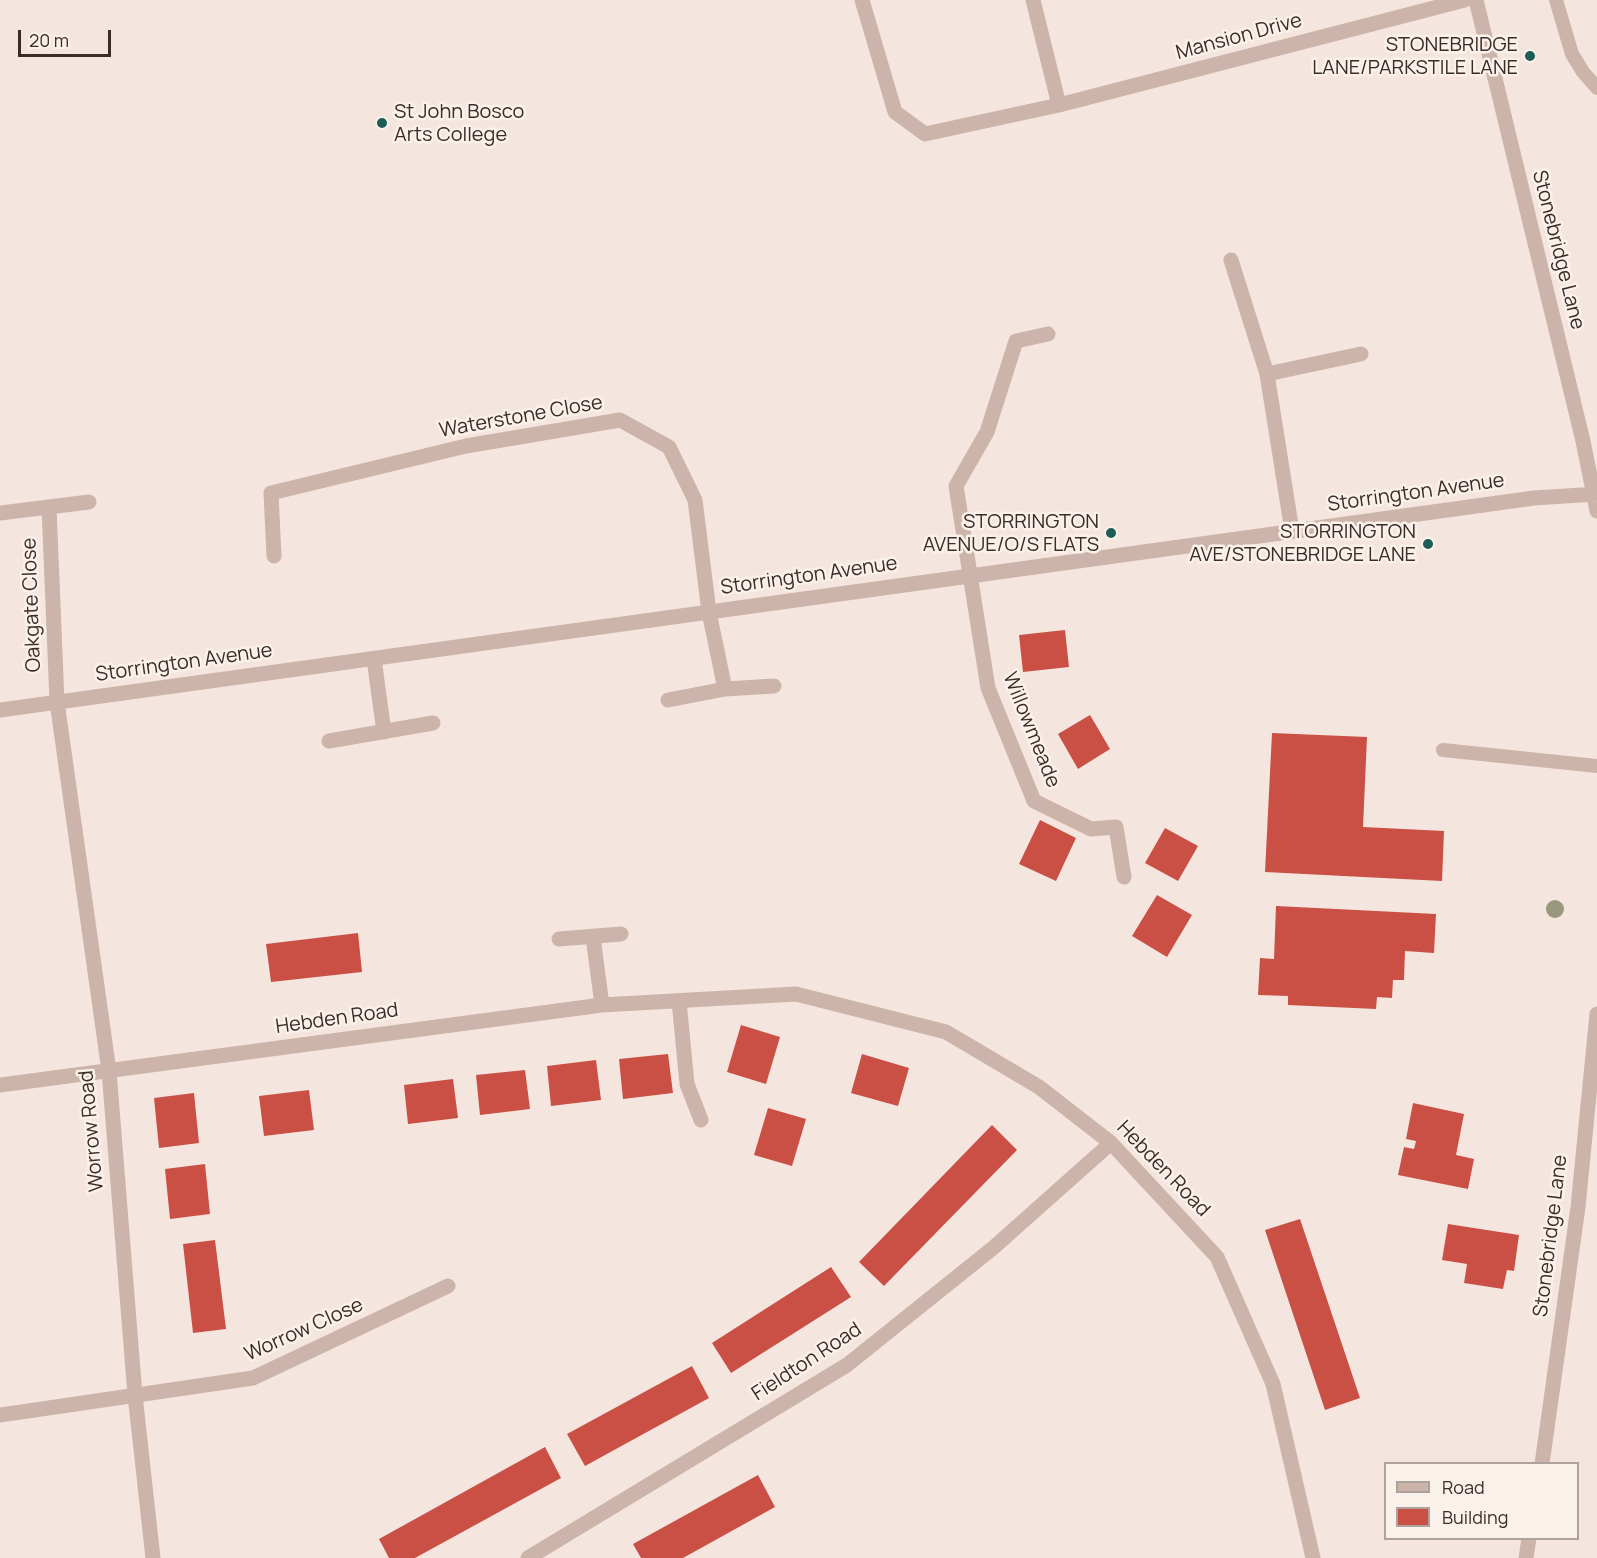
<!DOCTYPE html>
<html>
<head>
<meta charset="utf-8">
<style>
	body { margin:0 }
	#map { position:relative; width:1597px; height:1558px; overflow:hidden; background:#f4e6de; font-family:Manrope,sans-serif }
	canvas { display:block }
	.legend { position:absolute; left:1384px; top:1462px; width:195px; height:78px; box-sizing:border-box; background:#fbf1eb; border:2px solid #aea29d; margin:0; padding:8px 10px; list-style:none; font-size:18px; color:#3a2c29 }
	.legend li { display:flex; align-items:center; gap:12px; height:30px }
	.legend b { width:30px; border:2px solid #aea29d }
	.scale { position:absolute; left:18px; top:30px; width:93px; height:27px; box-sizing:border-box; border:3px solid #3a2c29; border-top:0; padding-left:8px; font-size:18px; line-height:21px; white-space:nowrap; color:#3a2c29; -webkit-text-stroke:4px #fbf1eb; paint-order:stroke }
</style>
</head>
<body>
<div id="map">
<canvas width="1597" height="1558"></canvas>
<ul class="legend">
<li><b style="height:8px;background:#cdb4aa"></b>Road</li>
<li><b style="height:16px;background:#ca5046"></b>Building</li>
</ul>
<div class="scale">20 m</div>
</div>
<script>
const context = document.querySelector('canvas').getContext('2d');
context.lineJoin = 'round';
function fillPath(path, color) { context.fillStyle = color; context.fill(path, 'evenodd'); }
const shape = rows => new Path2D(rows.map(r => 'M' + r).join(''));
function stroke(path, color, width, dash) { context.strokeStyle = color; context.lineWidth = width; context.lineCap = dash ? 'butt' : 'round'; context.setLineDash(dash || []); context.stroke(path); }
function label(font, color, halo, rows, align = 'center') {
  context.font = font + ' Manrope,sans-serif'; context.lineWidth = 5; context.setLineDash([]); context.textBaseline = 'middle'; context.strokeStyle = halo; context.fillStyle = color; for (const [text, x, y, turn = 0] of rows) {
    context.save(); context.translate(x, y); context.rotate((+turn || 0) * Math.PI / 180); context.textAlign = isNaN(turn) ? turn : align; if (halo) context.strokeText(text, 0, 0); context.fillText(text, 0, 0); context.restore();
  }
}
const building = shape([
	[1065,630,1069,667,1023,672,1019,635],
	[1090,715,1110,749,1078,769,1058,734],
	[1272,733,1367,737,1363,827,1444,831,1442,881,1265,872],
	[1040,820,1076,838,1056,881,1019,864],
	[1165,828,1198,846,1178,881,1145,863],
	[1157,895,1192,915,1167,957,1132,936],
	[1276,906,1436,914,1434,953,1405,951,1404,980,1393,980,1392,998,1377,997,1376,1009,1288,1005,1288,996,1258,995,1260,958,1274,959],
	[358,933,362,972,271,982,266,944],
	[741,1025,780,1037,766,1084,727,1072],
	[668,1054,673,1093,623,1099,619,1059],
	[862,1054,909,1068,898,1106,851,1093],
	[596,1060,601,1100,551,1106,547,1066],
	[525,1070,530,1109,480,1115,476,1075],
	[453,1079,458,1118,408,1124,404,1085],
	[309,1090,314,1130,264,1136,259,1096],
	[194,1093,199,1143,159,1148,154,1098],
	[1413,1103,1464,1114,1456,1155,1474,1159,1468,1189,1398,1175,1404,1147,1414,1149,1416,1141,1406,1139],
	[768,1108,806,1119,792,1166,754,1155],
	[992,1125,1017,1150,884,1286,859,1262],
	[205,1164,210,1214,170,1219,165,1169],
	[1300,1219,1360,1398,1325,1410,1265,1230],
	[1448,1224,1519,1235,1514,1271,1507,1270,1503,1289,1464,1283,1467,1264,1442,1260],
	[215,1240,226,1329,193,1333,183,1244],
	[831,1267,851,1297,731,1373,712,1343],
	[692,1366,709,1398,585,1466,567,1434],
	[545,1447,561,1478,415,1558,389,1558,379,1539],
	[758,1475,775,1507,683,1558,641,1558,633,1544]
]);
const service = shape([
	[1556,0,1572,54,1583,72,1597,88],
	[1443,750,1597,766]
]);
const minor = shape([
	[862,0,895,112,925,134,1059,105,1465,0],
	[1033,0,1059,105],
	[1231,260,1267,374,1292,531],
	[1048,334,1016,341,987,432,956,486,988,688,1034,801,1091,829,1116,827,1124,877],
	[1267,374,1361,354],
	[49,507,57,702,109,1071,135,1395,153,1558],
	[0,513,89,502],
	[274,556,271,493,466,446,620,420,669,447,695,500,709,612,725,689,668,700],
	[374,659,384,732],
	[725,689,774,686],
	[329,741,433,723],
	[593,937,602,1005],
	[559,939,621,934],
	[679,1001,687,1084,701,1120],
	[0,1085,602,1005,796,994,946,1032,1039,1087,1111,1143,1217,1257,1273,1384,1313,1558],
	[0,1415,253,1378,448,1286],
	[528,1558,847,1365,993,1248,1111,1143]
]);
const tertiary = shape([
	[1476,0,1583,441,1597,511],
	[0,710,1534,498,1597,494],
	[1542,1464,1578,1207,1597,1014],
	[1526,1558,1529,1538]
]);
const trees = [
	[1555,909]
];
const markers = [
	[1530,56,6,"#1d5d57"],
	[382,123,6,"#1d5d57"],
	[1111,533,6,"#1d5d57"],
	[1428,544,6,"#1d5d57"]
];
const streetNames = [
	["Mansion Drive",1239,37,-15],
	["Stonebridge Lane",1558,250,76],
	["Waterstone Close",521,417,-10],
	["Storrington Avenue",1416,493,-8],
	["Storrington Avenue",809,576,-8],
	["Oakgate Close",32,605,-92],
	["Storrington Avenue",184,663,-8],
	["Willowmeade",1031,730,68],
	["Hebden Road",337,1019,-8],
	["Worrow Road",92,1131,-95],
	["Hebden Road",1163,1169,46],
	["Stonebridge Lane",1551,1236,-83],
	["Worrow Close",304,1330,-24],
	["Fieldton Road",807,1362,-33]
];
const poiNames = [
	["STONEBRIDGE",1518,45],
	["LANE/PARKSTILE LANE",1518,68],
	["St John Bosco",394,112,"left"],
	["Arts College",394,135,"left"],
	["STORRINGTON",1099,522],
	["AVENUE/O/S FLATS",1099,545],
	["STORRINGTON",1416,532],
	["AVE/STONEBRIDGE LANE",1416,555]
];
fillPath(building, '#ca5046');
stroke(service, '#cdb4aa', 14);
stroke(minor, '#cdb4aa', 15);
stroke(tertiary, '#cdb4aa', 15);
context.fillStyle = '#9a987c';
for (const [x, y] of trees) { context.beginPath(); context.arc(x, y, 9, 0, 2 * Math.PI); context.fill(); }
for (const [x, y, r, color] of markers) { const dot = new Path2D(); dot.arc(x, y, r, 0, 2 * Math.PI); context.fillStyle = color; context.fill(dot); stroke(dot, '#fbf1eb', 2); }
label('20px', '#3a2c29', '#fbf1eb', streetNames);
label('20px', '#3a2c29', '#fbf1eb', poiNames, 'right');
</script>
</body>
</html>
